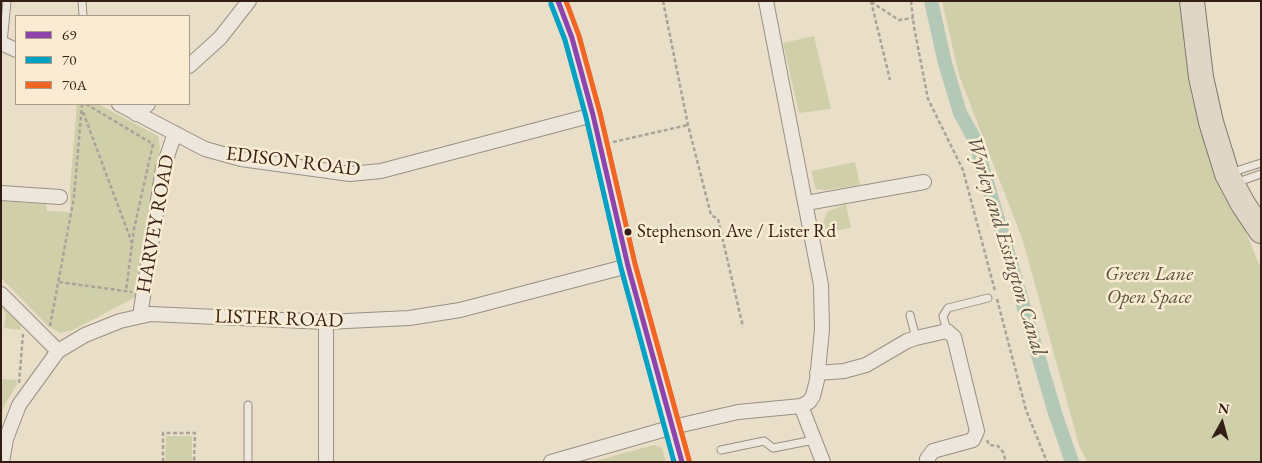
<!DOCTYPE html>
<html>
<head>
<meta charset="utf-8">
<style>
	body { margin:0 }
	#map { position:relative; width:1262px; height:463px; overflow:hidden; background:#e9dec8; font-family:"EB Garamond",serif }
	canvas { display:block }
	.frame { position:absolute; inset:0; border:2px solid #331e15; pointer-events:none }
	.legend { position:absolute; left:15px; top:15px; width:175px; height:90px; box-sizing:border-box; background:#f9ecd3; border:1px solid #aa9a87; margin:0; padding:6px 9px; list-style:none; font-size:15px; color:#331e15 }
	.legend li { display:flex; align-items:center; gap:10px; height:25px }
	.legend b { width:25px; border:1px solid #aa9a87 }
	.north { position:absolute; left:1197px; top:398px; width:50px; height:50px; -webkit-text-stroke:4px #f9ecd3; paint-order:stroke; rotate:7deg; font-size:14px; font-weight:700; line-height:20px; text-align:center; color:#331e15 }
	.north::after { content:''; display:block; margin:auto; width:18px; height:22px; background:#331e15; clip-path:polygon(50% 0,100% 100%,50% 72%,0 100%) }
</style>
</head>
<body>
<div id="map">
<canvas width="1262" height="463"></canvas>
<div class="frame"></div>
<ul class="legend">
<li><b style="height:6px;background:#8e44ad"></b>69</li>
<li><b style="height:6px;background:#03a2c5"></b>70</li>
<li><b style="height:6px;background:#f26522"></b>70A</li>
</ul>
<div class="north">N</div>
</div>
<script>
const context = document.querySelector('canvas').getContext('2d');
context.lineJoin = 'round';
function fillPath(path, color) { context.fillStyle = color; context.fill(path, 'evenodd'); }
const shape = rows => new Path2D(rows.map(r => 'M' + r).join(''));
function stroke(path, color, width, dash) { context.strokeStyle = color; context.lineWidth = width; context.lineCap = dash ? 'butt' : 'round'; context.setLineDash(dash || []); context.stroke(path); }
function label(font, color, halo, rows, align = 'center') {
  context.font = font + ' "EB Garamond",serif'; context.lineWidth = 5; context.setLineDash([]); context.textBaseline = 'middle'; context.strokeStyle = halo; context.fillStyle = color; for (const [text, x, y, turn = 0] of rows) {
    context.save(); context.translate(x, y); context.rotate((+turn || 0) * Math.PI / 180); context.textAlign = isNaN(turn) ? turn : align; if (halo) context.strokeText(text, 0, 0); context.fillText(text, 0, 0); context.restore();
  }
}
const green = shape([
	[942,1,1184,1,1191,96,1261,269,1261,462,1087,462,1079,445,1023,241,959,75],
	[814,36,831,109,799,113,783,43],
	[77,104,98,104,158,136,160,147,136,297,73,330,61,333,48,326,1,278,1,201,46,204,47,211,71,212,70,188],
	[855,162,860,185,826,190,816,189,811,171],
	[846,204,851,228,819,233,827,212],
	[1,298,22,319,20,330,4,328,6,313,1,307],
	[1,379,17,380,16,386,5,404,1,416],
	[166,436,192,436,192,462,165,462],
	[654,445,662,448,666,462,591,462]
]);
const canal = shape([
	[931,1,945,63,960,113,974,138,1055,413,1072,462]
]);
const path = shape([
	[663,1,688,125,711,215,718,219,743,327],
	[871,1,890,80],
	[911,1,914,27,928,99,963,170,995,291],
	[871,2,899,20,913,18],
	[86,104,153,144,134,229,126,291],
	[83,112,132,243],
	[613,142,688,125],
	[59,282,132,292],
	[997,299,1026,410,1047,462],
	[50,326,74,197,82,104],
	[19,383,23,334],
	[987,440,989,445,998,446,1003,452,1006,462],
	[163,462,163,433,195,433,194,462]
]);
const service = shape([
	[82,1,83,16],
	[3,43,7,1],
	[1230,173,1261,163],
	[1235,183,1261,174],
	[910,315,916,338],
	[947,331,943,316,948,308,988,298],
	[721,450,764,441,773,448,814,440],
	[248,462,248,405]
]);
const minor = shape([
	[1,43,16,50],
	[189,66,220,38,249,1],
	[119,104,205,149,241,159,350,174,381,171,593,115],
	[136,114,148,104],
	[1,193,60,197],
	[806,203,924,182],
	[1,294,58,351],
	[140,316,163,168,175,133],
	[817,373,844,371,866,365,907,341,916,338,947,331,954,337,977,431,973,440,933,451,927,459,928,462],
	[801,406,823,462],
	[2,462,6,439,19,405,58,351,85,335,120,321,151,314,326,322,409,318,460,310,628,266],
	[326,462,326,322],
	[551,462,673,427,738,412,801,406,809,402,813,396,817,380,822,330,821,285,766,1]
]);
const tertiary = shape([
	[558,1,572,38,593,115,628,266,682,462]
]);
const trunk = shape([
	[1192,1,1201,77,1211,122,1227,174,1243,204,1261,231]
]);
const bus1 = shape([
	[558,1,572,38,593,115,628,266,682,462]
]);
const bus2 = shape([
	[551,4,565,40,586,117,621,268,674,462]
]);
const bus3 = shape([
	[566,1,579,36,600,113,635,264,689,460]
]);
const markers = [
	[628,232,4.5,"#331e15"]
];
const busNames = [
	["Stephenson Ave / Lister Rd",637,232]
];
const streetNames = [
	["EDISON ROAD",293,162,7],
	["HARVEY ROAD",156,224,-80],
	["LISTER ROAD",279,319,2]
];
const parkNames = [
	["Green Lane",1149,275],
	["Open Space",1149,298]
];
const waterNames = [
	["Wyrley and Essington Canal",1006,246,73]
];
fillPath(green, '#cfd0aa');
stroke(canal, '#b4c8b7', 14);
stroke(service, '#999083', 9);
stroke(minor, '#999083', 16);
stroke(tertiary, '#999083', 19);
stroke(trunk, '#7f776b', 26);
stroke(path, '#aaa39a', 2.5, [4, 2.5]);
stroke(service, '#ece6dc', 7);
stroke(minor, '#ece6dc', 14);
stroke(tertiary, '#ece6dc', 18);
stroke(trunk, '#e0d6c6', 24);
stroke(bus1, '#8e44ad', 5);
stroke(bus2, '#03a2c5', 5);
stroke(bus3, '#f26522', 5);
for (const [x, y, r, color] of markers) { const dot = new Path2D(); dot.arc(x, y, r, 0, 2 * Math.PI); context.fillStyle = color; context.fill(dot); stroke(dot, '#f9ecd3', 2); }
label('19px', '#331e15', '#f9ecd3', busNames, 'left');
label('20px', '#331e15', '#f9ecd3', streetNames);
label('italic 20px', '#5c503a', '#f9ecd3', parkNames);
label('italic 21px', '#534e44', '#f9ecd3', waterNames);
</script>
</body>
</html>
